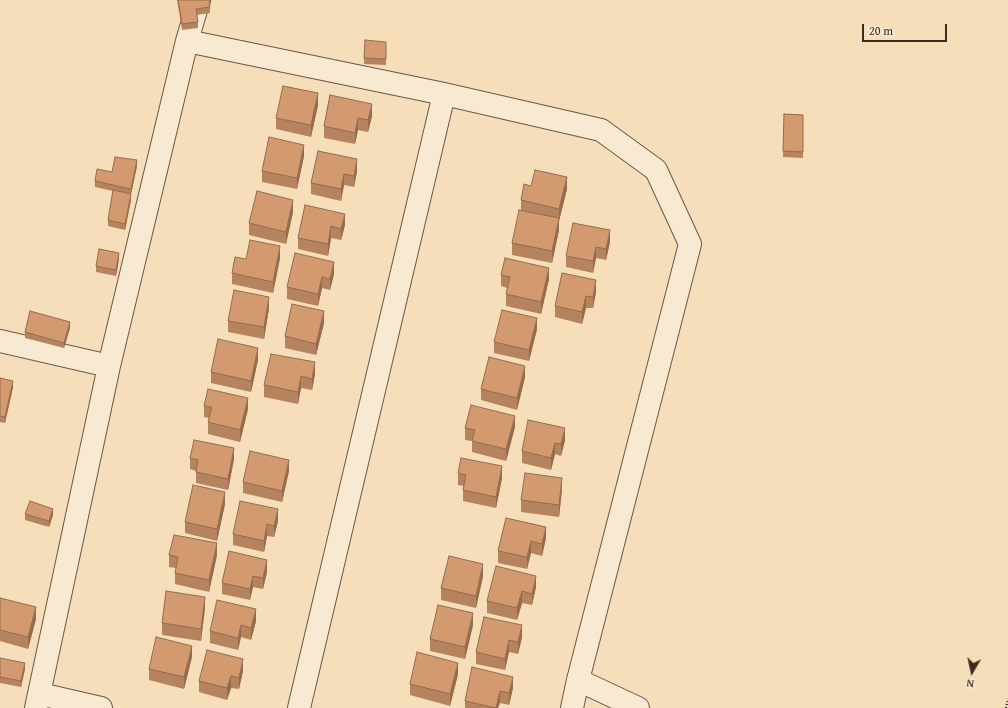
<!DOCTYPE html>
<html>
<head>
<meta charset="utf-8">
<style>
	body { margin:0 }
	#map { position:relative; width:1008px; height:708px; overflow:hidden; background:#f5deb9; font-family:"Gentium Book Plus",serif }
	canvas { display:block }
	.north { position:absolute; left:952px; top:652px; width:40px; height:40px; -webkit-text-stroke:3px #f8ead2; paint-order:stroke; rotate:189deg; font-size:11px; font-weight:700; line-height:16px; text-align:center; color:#3e2a1e }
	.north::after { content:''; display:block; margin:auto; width:14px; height:18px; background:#3e2a1e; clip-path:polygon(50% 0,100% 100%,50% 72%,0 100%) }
	.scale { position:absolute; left:862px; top:24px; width:85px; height:18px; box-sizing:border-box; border:2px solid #3e2a1e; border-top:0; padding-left:5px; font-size:12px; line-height:14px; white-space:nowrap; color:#3e2a1e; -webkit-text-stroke:3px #f8ead2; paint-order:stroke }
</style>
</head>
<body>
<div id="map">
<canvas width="1008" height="708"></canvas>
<div class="north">N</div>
<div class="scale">20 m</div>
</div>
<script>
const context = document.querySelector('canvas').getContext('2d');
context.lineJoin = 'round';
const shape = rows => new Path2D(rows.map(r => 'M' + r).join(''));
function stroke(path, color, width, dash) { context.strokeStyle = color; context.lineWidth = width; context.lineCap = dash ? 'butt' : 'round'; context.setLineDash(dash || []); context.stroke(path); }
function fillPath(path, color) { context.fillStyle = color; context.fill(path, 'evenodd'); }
const path = shape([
	[1006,708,1008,699]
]);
const street = shape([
	[187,41,444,94,601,130,656,170,690,244,578,680,572,708],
	[0,341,109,366],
	[578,680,638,708],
	[40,694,101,708],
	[36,708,109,366,187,41,199,0],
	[299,708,444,94]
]);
const wall = shape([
	[177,0,209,0,210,7,210,13,197,15,198,22,198,28,182,30],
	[386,48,386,65,364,64,364,58],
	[330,95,372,116,368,132,358,130,355,144,324,138,324,126],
	[318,105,311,137,276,129,276,118],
	[784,114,803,115,803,158,783,157],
	[318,151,357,171,354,187,344,185,341,201,311,194,311,183],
	[304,156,297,189,262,182,262,171],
	[137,166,131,194,131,200,125,230,108,226,108,220,113,191,95,187,95,181,112,172],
	[531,186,567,189,559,221,559,230,552,263,512,255,512,243,521,210,521,200],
	[305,205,345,225,341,240,331,238,328,256,298,249,298,238],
	[293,212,286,244,249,235,249,223],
	[610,242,606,260,596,258,593,273,566,267,566,256],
	[295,253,334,274,330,290,322,288,318,306,287,299,287,287],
	[280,258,273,293,232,284,232,273,246,259],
	[119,259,116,276,96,272,96,266],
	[501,275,549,279,541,314,506,306,506,294,507,288,501,286],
	[596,292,593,308,586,308,582,324,555,317,555,306],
	[269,308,264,339,228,332,228,321],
	[324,323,316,355,285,348,285,336],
	[70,328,64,348,25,338,25,332],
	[537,329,529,361,494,353,494,342],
	[271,354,315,374,312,390,301,388,298,404,264,397,264,385],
	[258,360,251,392,211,383,211,372],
	[525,377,517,410,481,400,481,389],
	[0,378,13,387,5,423,0,422],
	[204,406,248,409,240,442,208,434,208,422,209,418,204,417],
	[515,427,506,461,472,452,472,441,465,440,465,428],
	[565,440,561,456,555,454,551,470,522,463,522,451],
	[190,458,234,459,228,490,196,483,196,471,190,469],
	[289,471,282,502,243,493,243,482],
	[458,473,502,478,496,508,463,501,463,490,464,486,458,485],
	[562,489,559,517,521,512,521,500],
	[225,504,217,541,185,533,185,522],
	[25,514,53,515,49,527,25,520],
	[506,518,546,538,542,556,531,553,527,569,498,563,498,551],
	[278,521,274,537,267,536,264,552,233,545,233,534],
	[169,555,217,555,209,592,175,584,175,573,176,568,169,567],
	[267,572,263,589,253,587,250,600,222,594,222,583],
	[483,576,476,608,441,600,441,588],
	[536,587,532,605,522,603,517,620,487,613,487,601],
	[0,598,36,619,28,649,0,641],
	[205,608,201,641,162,635,162,623],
	[484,617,522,637,518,654,509,652,505,670,476,664,476,652],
	[256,621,251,640,241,637,238,650,210,643,210,631],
	[473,625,465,659,430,651,430,639],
	[192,657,184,689,149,680,149,669],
	[0,658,25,669,21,687,0,683],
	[472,667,513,688,509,705,500,703,498,708,465,708,465,701],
	[243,671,239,689,231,688,227,700,199,692,199,681],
	[458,674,450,706,410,695,410,684]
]);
const shadedWall = shape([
	[318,93,318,105,311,137,311,125],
	[372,104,372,116,368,132,368,120],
	[358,118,358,130,355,144,355,133],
	[304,145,304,156,297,189,297,178],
	[357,159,357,171,354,187,354,176],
	[137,160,137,166,131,194,131,189],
	[344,174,344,185,341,201,341,189],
	[567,177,567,189,559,221,559,209],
	[131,194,131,200,125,230,125,224],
	[293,200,293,212,286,244,286,232],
	[345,214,345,225,341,240,341,229],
	[559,218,559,230,552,263,552,251],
	[331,226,331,238,328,256,328,244],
	[610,230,610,242,606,260,606,249],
	[280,246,280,258,273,293,273,282],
	[596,247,596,258,593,273,593,261],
	[119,253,119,259,116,276,116,270],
	[334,262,334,274,330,290,330,279],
	[549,268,549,279,541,314,541,302],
	[322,277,322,288,318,306,318,294],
	[596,280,596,292,593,308,593,297],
	[586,296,586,308,582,324,582,312],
	[269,297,269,308,264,339,264,327],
	[324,311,324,323,316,355,316,344],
	[537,318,537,329,529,361,529,350],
	[70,322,70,328,64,348,64,343],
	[258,348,258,360,251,392,251,381],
	[315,362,315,374,312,390,312,379],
	[525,366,525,377,517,410,517,398],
	[301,376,301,388,298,404,298,392],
	[13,381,13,387,5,423,5,417],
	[248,398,248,409,240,442,240,430],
	[515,416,515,427,506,461,506,449],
	[565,428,565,440,561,456,561,444],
	[555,443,555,454,551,470,551,458],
	[234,448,234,459,228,490,228,479],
	[289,460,289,471,282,502,282,491],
	[502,466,502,478,496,508,496,497],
	[562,478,562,489,559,517,559,505],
	[225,492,225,504,217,541,217,529],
	[53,509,53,515,49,527,49,521],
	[278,509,278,521,274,537,274,526],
	[267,524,267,536,264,552,264,541],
	[546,527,546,538,542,556,542,544],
	[531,541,531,553,527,569,527,557],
	[217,543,217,555,209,592,209,580],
	[267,560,267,572,263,589,263,578],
	[483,564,483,576,476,608,476,596],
	[253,576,253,587,250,600,250,589],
	[536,576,536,587,532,605,532,594],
	[522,591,522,603,517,620,517,608],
	[205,597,205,608,201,641,201,629],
	[36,607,36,619,28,649,28,637],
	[256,609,256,621,251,640,251,628],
	[473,613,473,625,465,659,465,647],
	[241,625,241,637,238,650,238,638],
	[522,625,522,637,518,654,518,642],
	[509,640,509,652,505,670,505,659],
	[192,646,192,657,184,689,184,677],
	[243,659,243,671,239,689,239,678],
	[25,663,25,669,21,687,21,681],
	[458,663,458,674,450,706,450,694],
	[231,676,231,688,227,700,227,688],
	[513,677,513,688,509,705,509,693],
	[500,691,500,703,498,708,496,708]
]);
const building = shape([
	[178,0,209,0,210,7,196,9,198,22,182,24,178,0],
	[365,40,386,42,386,59,364,58,365,40],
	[283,86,318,93,311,125,276,118,283,86],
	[330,95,372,104,368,120,358,118,355,133,324,126,330,95],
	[784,114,803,115,803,152,783,151,784,114],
	[269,137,304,145,297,178,262,171,269,137],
	[318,151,357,159,354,176,344,174,341,189,311,183,318,151],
	[115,157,137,160,131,189,95,181,97,169,112,172,115,157],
	[535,170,567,177,559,209,521,200,524,184,531,186,535,170],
	[113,190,131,194,125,224,108,220,113,190],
	[257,191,293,200,286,232,249,223,257,191],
	[305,205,345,214,341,229,331,226,328,244,298,238,305,205],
	[519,210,559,218,552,251,512,243,519,210],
	[573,223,610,230,606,249,596,247,593,261,566,256,573,223],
	[250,240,280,246,273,282,232,273,235,257,246,259,250,240],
	[99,249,119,253,116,270,96,266,99,249],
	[295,253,334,262,330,279,322,277,318,294,287,287,295,253],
	[505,258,549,268,541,302,506,294,510,277,501,275,505,258],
	[562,273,596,280,593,297,586,296,582,312,555,306,562,273],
	[234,290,269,297,264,327,228,321,234,290],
	[292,304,324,311,316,344,285,336,292,304],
	[502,310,537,318,529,350,494,342,502,310],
	[30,311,70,322,64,343,25,332,30,311],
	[218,339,258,348,251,381,211,372,218,339],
	[271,354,315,362,312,379,301,376,298,392,264,385,271,354],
	[489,357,525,366,517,398,481,389,489,357],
	[0,378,13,381,5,417,0,416,0,378],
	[208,389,248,398,240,430,208,422,212,407,204,406,208,389],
	[471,405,515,416,506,449,472,441,475,430,465,428,471,405],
	[528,420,565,428,561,444,555,443,551,458,522,451,528,420],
	[194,440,234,448,228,479,196,472,198,460,190,458,194,440],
	[250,451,289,460,282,491,243,482,250,451],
	[461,458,502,466,496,497,463,490,466,475,458,473,461,458],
	[525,473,562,478,559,505,521,500,525,473],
	[193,485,225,492,217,529,185,522,193,485],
	[30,501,53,509,49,521,25,514,30,501],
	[240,501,278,509,274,526,267,524,264,541,233,534,240,501],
	[506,518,546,527,542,544,531,541,527,557,498,551,506,518],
	[174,535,217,543,209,580,175,573,178,557,169,555,174,535],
	[229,551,267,560,263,578,253,576,250,589,222,583,229,551],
	[449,556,483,564,476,596,441,588,449,556],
	[496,566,536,576,532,594,522,591,517,608,487,601,496,566],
	[166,591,205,597,201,629,162,623,166,591],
	[0,598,36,607,28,637,0,630,0,598],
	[217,600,256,609,251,628,241,625,238,638,210,631,217,600],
	[438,605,473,613,465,647,430,639,438,605],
	[484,617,522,625,518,642,509,640,505,659,476,652,484,617],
	[156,637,192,646,184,677,149,669,156,637],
	[207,650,243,659,239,678,231,676,227,688,199,681,207,650],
	[417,652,458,663,450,694,410,684,417,652],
	[0,658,25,663,21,681,0,677,0,658],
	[472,667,513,677,509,693,500,691,496,708,465,701,472,667]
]);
stroke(street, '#6c5745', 24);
stroke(path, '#3e2a1e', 2.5, [1, 2]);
stroke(street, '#f8ead2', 22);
fillPath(wall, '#b5845f');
fillPath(shadedWall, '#946c4e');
fillPath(building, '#d39a6f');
stroke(building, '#946c4e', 1);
</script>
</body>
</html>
